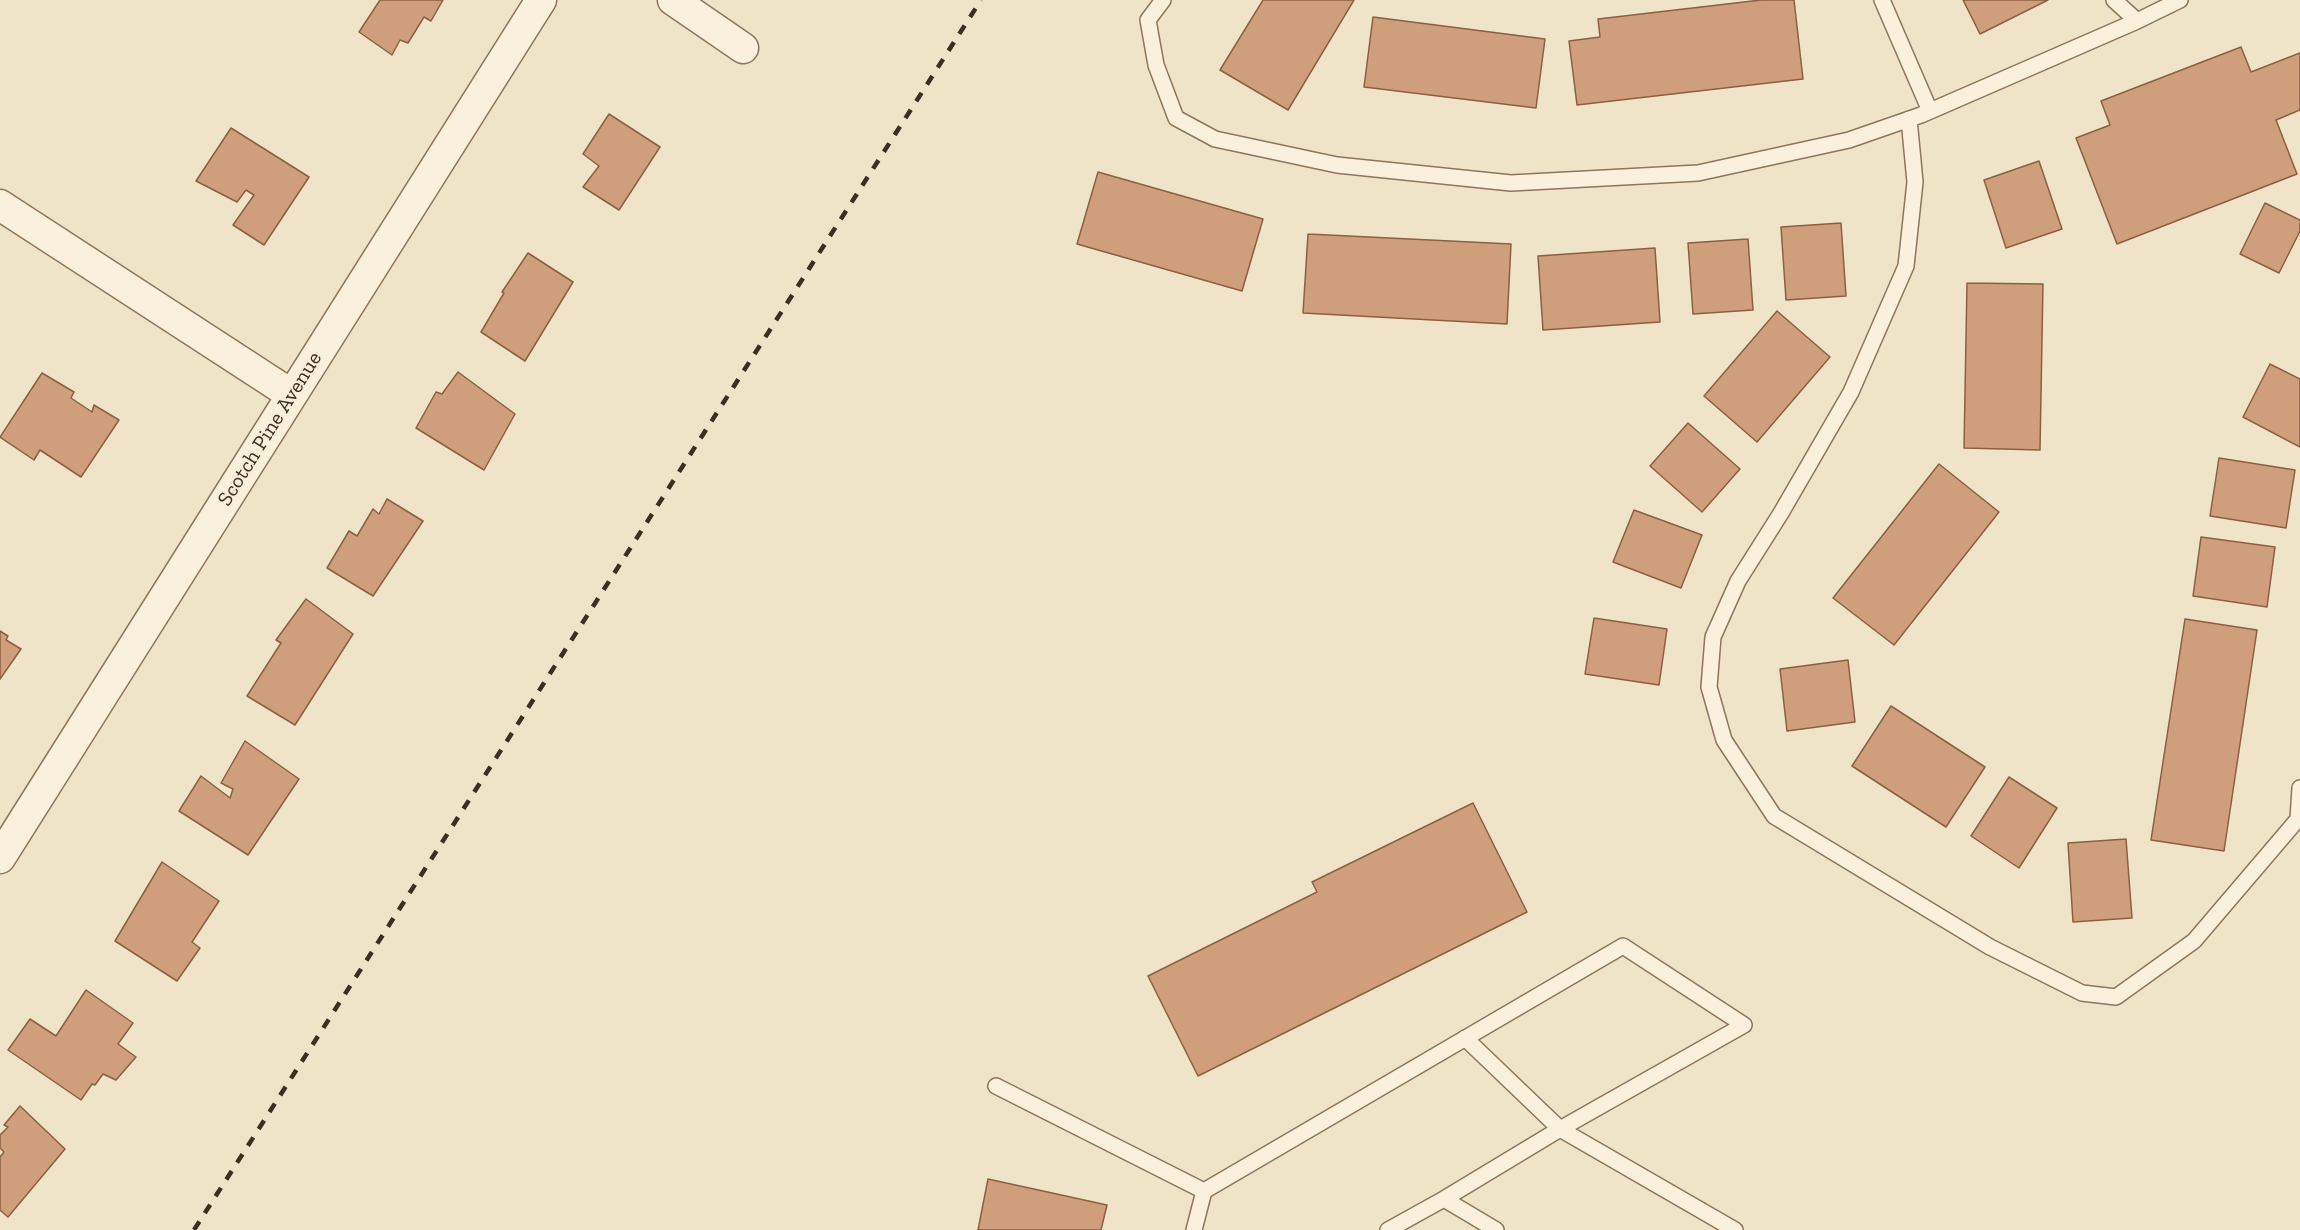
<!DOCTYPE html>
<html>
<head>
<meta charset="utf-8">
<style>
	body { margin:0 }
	canvas { display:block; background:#f0e4c8 }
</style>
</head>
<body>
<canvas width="2300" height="1230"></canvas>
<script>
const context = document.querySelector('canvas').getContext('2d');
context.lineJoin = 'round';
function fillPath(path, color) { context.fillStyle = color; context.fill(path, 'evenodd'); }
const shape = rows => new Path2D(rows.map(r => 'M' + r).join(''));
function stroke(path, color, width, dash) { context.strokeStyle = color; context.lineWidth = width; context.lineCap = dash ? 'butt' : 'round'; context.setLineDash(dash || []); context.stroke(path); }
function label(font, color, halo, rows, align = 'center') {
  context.font = font + ' "Zilla Slab",serif'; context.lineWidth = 4.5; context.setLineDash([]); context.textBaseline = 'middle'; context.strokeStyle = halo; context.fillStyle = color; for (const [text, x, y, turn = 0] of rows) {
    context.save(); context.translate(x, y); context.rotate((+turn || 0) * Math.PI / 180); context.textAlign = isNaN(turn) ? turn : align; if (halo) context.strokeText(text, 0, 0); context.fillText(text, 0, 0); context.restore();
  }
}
const building = shape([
	[380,0,443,0,431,21,424,17,408,43,400,40,392,55,359,32,380,0],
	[1263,0,1354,0,1288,110,1220,70,1263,0],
	[1761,0,1794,0,1803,79,1577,105,1569,41,1600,37,1598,19,1761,0],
	[1963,0,2048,0,1980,34,1963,0],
	[1373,17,1545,39,1536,108,1364,87,1373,17],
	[2241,47,2251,72,2300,53,2300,110,2276,120,2297,174,2117,244,2076,138,2110,125,2101,101,2241,47],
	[609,114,660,147,619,210,583,187,599,166,583,154,609,114],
	[231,128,309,177,264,245,233,225,254,195,246,190,237,202,196,181,231,128],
	[2039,161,2062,229,2006,248,1984,180,2039,161],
	[1098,172,1263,219,1242,291,1077,244,1098,172],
	[2265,203,2300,220,2300,231,2279,273,2240,254,2265,203],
	[1841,223,1846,296,1786,300,1781,227,1841,223],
	[1308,234,1511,244,1507,324,1303,313,1308,234],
	[1748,239,1753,310,1693,314,1688,243,1748,239],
	[1655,248,1660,322,1543,330,1538,256,1655,248],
	[528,253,573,282,525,361,481,332,504,293,502,292,528,253],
	[1967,283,2043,284,2040,450,1964,448,1967,283],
	[1777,311,1830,357,1757,442,1704,396,1777,311],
	[2270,364,2300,379,2300,447,2243,417,2270,364],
	[458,372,515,414,484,470,416,428,436,392,442,394,458,372],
	[42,373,74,392,71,398,92,412,94,405,119,420,81,477,40,450,34,460,0,437,42,373],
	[1688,423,1740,469,1702,512,1650,466,1688,423],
	[2219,458,2295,470,2286,528,2210,516,2219,458],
	[1939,464,1999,512,1894,645,1833,598,1939,464],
	[387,499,423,521,373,596,327,568,349,531,357,536,373,509,379,514,387,499],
	[1634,510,1702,535,1681,588,1613,562,1634,510],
	[2201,537,2275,547,2267,607,2193,596,2201,537],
	[306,599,353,634,295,725,247,696,281,643,276,640,306,599],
	[1594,618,1667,629,1659,685,1585,674,1594,618],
	[2185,619,2257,630,2224,851,2151,840,2185,619],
	[0,631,8,636,6,640,21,649,0,679,0,631],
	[1848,660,1855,722,1787,731,1780,669,1848,660],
	[1891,706,1985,767,1946,827,1852,766,1891,706],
	[245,741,299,779,248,855,179,811,201,776,230,798,233,789,221,783,245,741],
	[2009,777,2057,808,2019,868,1971,836,2009,777],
	[1473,803,1527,912,1198,1076,1148,976,1317,892,1312,882,1473,803],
	[2126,839,2132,918,2073,922,2068,843,2126,839],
	[162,862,219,901,192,942,200,948,177,981,115,941,162,862],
	[86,990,133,1023,118,1044,136,1057,116,1080,103,1074,95,1085,92,1084,81,1100,8,1050,30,1019,56,1036,86,990],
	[20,1106,65,1149,8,1217,0,1210,0,1157,4,1152,0,1148,0,1135,8,1127,4,1125,20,1106],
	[988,1179,1107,1205,1101,1230,978,1230,988,1179]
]);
const lane = shape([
	[1163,0,1148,20,1156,65,1176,118,1215,139,1337,165,1511,183,1698,173,1849,140,1921,115,2137,21,2180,0],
	[1882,0,1930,111],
	[2114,0,2137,21],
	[1909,119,1915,182,1906,266,1851,392,1781,513,1738,581,1713,637,1709,687,1724,740,1774,816,1990,947,2082,993,2116,997,2194,941,2298,819,2300,788],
	[1465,1038,1560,1129,1444,1199,1496,1230],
	[996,1086,1204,1191,1623,946,1744,1025,1560,1129,1735,1230],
	[1194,1230,1204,1191],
	[1388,1230,1444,1199]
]);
const street = shape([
	[673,0,743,48],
	[0,205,292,395],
	[0,858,541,0]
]);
const rail = shape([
	[194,1230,981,0]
]);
const streetNames = [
	["Scotch Pine Avenue",270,429,-58]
];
fillPath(building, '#cf9f7d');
stroke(building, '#8d5f41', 1.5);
stroke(lane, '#8d765c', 18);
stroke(street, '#8d765c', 33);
stroke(lane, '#faf1dc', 15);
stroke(street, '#faf1dc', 30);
stroke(rail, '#3d2e20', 4.5, [10, 10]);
label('21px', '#3d2e20', '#f7eed8', streetNames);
</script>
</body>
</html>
